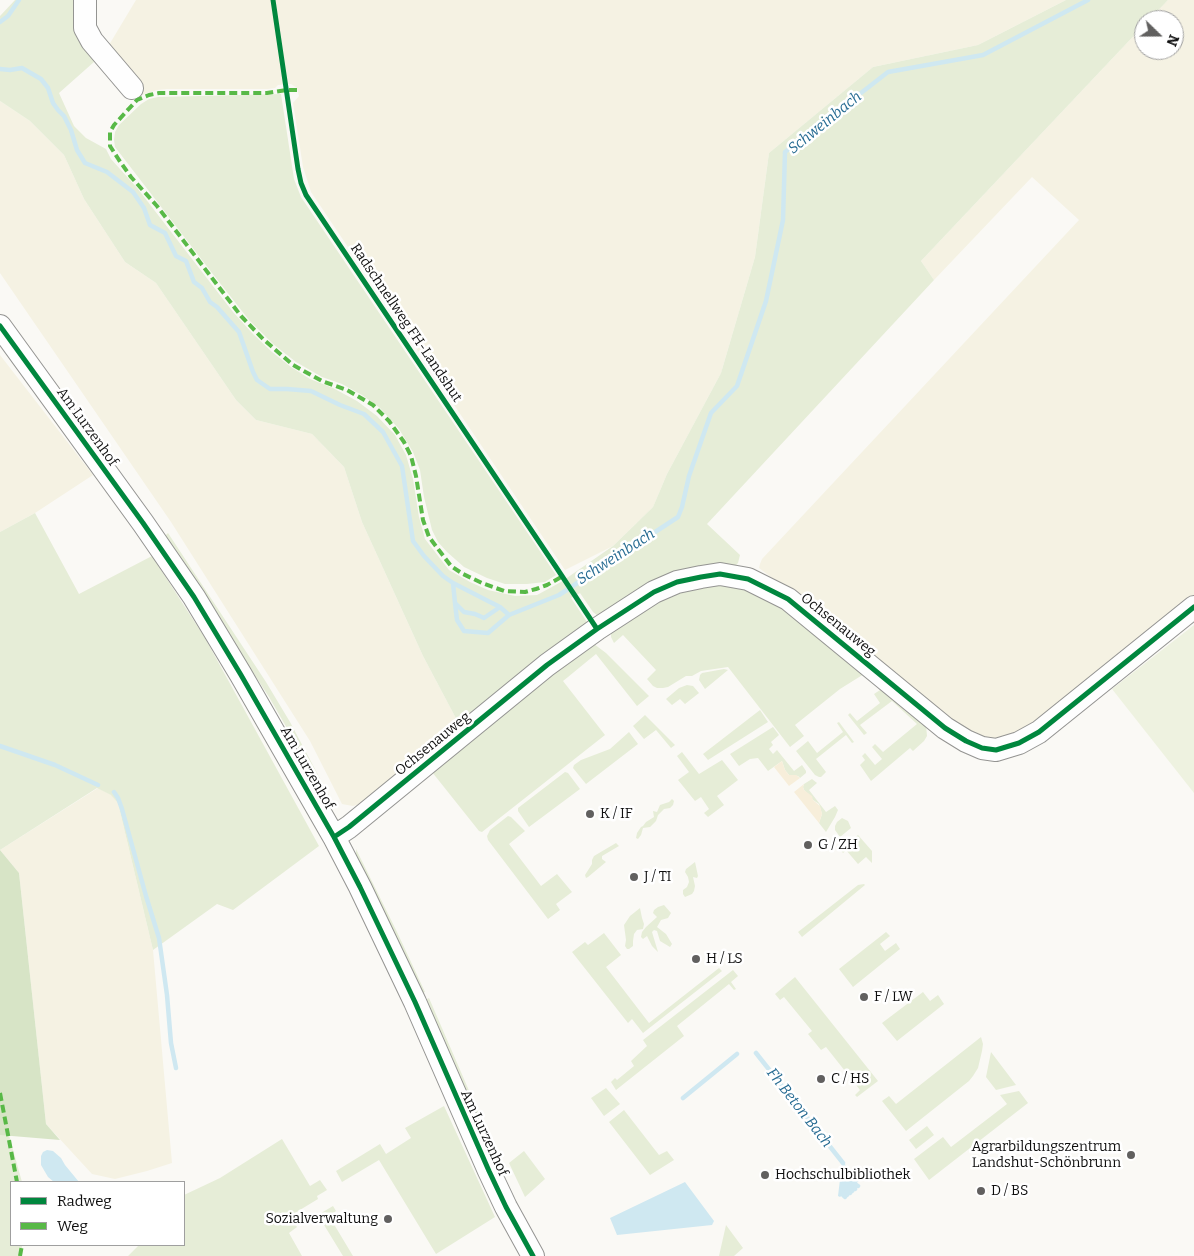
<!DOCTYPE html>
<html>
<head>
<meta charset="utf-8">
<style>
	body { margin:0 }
	#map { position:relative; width:1194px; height:1256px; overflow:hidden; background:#faf9f5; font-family:Bitter,serif }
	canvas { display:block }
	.legend { position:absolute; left:10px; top:1181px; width:175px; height:65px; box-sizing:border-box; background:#fff; border:1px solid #9f9f9f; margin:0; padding:6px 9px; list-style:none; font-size:15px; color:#0e0e0e }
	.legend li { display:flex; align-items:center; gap:10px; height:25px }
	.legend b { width:25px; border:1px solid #9f9f9f }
	.north { position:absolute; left:1134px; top:10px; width:50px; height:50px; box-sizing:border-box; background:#fff; border:1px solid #9f9f9f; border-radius:50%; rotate:112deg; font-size:14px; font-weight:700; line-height:20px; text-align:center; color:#0e0e0e }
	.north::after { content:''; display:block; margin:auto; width:18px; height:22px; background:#61605f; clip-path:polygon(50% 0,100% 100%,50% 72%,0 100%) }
</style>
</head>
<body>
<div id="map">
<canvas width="1194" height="1256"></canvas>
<ul class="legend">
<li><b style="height:6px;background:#00873e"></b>Radweg</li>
<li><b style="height:6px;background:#58b947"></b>Weg</li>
</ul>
<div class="north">N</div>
</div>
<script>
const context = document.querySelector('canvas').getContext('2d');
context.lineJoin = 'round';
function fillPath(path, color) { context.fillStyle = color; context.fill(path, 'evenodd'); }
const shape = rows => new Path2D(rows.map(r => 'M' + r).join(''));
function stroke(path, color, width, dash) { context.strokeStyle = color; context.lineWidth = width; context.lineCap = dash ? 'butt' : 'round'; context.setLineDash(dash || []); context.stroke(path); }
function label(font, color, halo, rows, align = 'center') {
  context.font = font + ' Bitter,serif'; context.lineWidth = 5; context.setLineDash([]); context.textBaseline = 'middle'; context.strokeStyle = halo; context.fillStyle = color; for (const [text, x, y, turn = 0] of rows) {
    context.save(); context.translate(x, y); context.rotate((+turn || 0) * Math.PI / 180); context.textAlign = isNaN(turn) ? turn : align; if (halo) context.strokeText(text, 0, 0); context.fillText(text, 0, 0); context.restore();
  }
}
const farmland = shape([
	[136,0,1066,0,978,45,873,67,769,153,755,257,721,373,667,474,653,507,613,546,565,570,311,192,303,167,293,103,299,96,297,88,291,84,278,85,275,88,268,89,167,89,157,90,142,95,106,50],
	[1168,0,1194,0,1194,599,1036,720,1010,736,988,739,970,734,792,593,759,568,760,564,762,559,1079,220,1032,177,934,280,921,261,1144,25,1144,50,1174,50,1174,20,1149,20],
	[0,101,30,121,64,155,84,199,125,262,156,283,236,400,256,420,312,434,344,467,362,522,423,656,460,726,367,802,353,806,342,804,310,741,171,522,0,273],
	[0,355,93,475,35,513,0,532],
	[98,788,112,795,118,803,153,950,172,1163,147,1171,115,1179,92,1174,46,1124,19,873,0,850]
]);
const green = shape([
	[15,0,85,0,103,54,59,93,74,126,86,138,106,149,111,159,138,189,233,312,253,334,272,352,291,367,310,379,333,388,357,401,377,416,395,435,406,455,413,479,419,517,425,539,449,570,470,582,488,590,515,596,537,595,561,582,613,546,653,507,667,474,721,373,755,257,769,153,873,67,978,45,1066,0,1168,0,1149,20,1144,20,1144,25,921,261,934,280,707,524,740,555,738,563,734,567,598,616,593,612,580,593,571,598,587,622,587,629,460,726,423,656,362,522,344,467,312,434,256,420,236,400,156,283,125,262,84,199,64,155,30,121,0,101,0,16],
	[281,94,294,179,301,197,556,575,545,582,527,584,505,584,487,578,464,567,447,552,438,542,432,530,424,497,420,470,413,452,399,429,380,408,362,395,342,384,322,377,296,362,273,344,249,320,212,273,115,147,114,140,115,132,119,125,141,104,149,99,158,97],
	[35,513,79,594,152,556,205,638,319,846,233,910,217,904,153,950,118,803,111,795,97,788,0,850,0,532],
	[168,533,266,682,290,722,333,803,322,795,310,768,269,697,192,579,164,537],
	[722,585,742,587,783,608,864,674,840,689,795,725,804,736,790,747,728,667,701,671,692,676,686,676,668,687,663,688,657,688,653,686,647,679,656,670,623,635,614,643,611,637,611,634,612,631,652,605,686,590],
	[594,644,606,653,649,696,637,706,596,654,568,677,563,681,605,735,487,828,482,832,479,831,432,772,515,701],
	[724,669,728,670,705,689,699,680,700,675,702,673],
	[687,685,693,686,699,693,685,704,680,699,672,705,666,699,679,688],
	[883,688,926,725,927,736,924,741,913,751,910,748,871,781,860,765,865,760,862,756,865,753,875,765,882,759,872,747,875,744,883,752,917,724,892,701,860,725,867,733,864,735,848,715,850,713,857,721,880,703,874,694],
	[760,710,768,722,708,760,703,754],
	[645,715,675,745,671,748,656,730,644,739,633,726],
	[839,722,854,742,852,743,846,735,816,759,826,772,821,777,819,777,815,775,796,751,808,741,817,753,843,732,837,723],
	[773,727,779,735,771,742,773,745,769,749,773,754,777,750,794,771,802,765,806,771,806,773,800,778,798,776,789,775,785,770,782,761,768,771,758,758,750,759,739,766,730,754],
	[629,732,638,744,586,784,573,768,574,765,581,760,610,749],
	[682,752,699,774,722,760,738,780,717,796,724,805,708,817,704,813,709,809,701,797,695,801,678,780,689,772,677,756],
	[565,772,568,773,580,789,529,827,518,811,518,808],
	[812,779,817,783,809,790,826,812,835,806,838,810,835,817,826,832,819,823,822,814,819,804,813,800,804,790,803,787,804,784],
	[672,799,674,801,673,805,670,808,664,809,658,815,656,821,650,827,643,828,641,835,638,839,636,838,637,833,641,827,643,826,646,822,654,817,653,811,657,812,660,805,669,802],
	[508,816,511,817,525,831,509,844,541,886,557,874,572,892,556,904,560,910,548,919,488,840,487,836,490,830],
	[842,818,848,821,851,828,840,837,835,830,835,826,837,822],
	[858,835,872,851,872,863,866,857,858,864,846,850,843,853,840,849],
	[616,843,619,846,602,856,602,859,606,862,588,877,586,878,585,875,592,864,592,860,594,856],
	[356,849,397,932,425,992,420,994,356,855],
	[695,862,698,876,697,878,693,877,695,886,694,891,692,894,685,897,683,894,683,890,687,887,689,882,688,877,685,872,686,869],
	[864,884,865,885,802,937,798,932,858,885],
	[664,905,671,913,668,918,661,920,657,927,666,934,672,944,670,947,660,941,657,931,654,930,652,932,658,952,652,946,647,936,643,939,641,937,642,932,646,927,657,917,653,913,654,910,658,907],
	[640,908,642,918,644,924,643,929,637,930,634,934,633,941,633,946,629,949,627,949,625,946,626,940,624,925,630,916],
	[886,932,890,936,880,944,885,951,896,943,900,949,853,987,839,969],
	[604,933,621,955,606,967,649,1023,719,968,722,971,643,1033,632,1019,628,1023,572,952,585,942,588,945],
	[733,970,738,976,731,982,736,989,734,990,729,984,677,1026,684,1036,616,1090,611,1082,615,1078,617,1080,634,1066,631,1061,647,1046,643,1040],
	[795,977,878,1081,857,1097,855,1095,860,1090,826,1047,821,1050,808,1034,812,1031,784,997,780,1000,775,994],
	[923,992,930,1001,938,995,944,1004,897,1041,882,1023],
	[429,998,489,1137,482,1132,423,1001],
	[981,1037,983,1044,982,1051,978,1068,973,1076,969,1081,906,1131,882,1101,889,1096,896,1104],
	[991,1052,1016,1085,996,1090,986,1077],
	[606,1088,620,1104,604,1116,591,1098],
	[1019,1091,1028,1103,929,1180,914,1159,943,1137,951,1147,1007,1104,1000,1095],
	[0,1103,22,1182,11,1182,11,1245,22,1245,22,1256,0,1256],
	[444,1106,495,1217,436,1254,379,1160,342,1182,336,1171,380,1144,386,1154,411,1138,405,1128],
	[624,1110,659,1155,667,1151,674,1160,650,1175,609,1122],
	[927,1126,934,1135,916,1149,909,1140],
	[282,1139,310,1186,320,1180,327,1190,317,1196,318,1199,290,1216,297,1227,289,1233,302,1256,128,1256,139,1245,184,1245,184,1195,220,1178],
	[524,1151,545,1179,525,1197,509,1163],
	[333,1206,336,1211,329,1216,353,1256,343,1256,321,1220,314,1224,311,1219],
	[726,1225,743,1248,734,1256,719,1256]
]);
const forest = shape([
	[0,850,19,873,46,1124,60,1140,0,1135]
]);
const sand = shape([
	[782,761,785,770,789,775,796,775,800,778,789,786,774,767],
	[804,784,803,787,804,790,812,796,813,800,820,806,822,814,819,823,794,792]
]);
const pitch = shape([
	[1194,625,1194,793,1112,689]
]);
const water = shape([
	[47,1150,53,1151,61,1158,65,1165,79,1182,54,1182,48,1177,41,1165,41,1156,43,1152],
	[843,1162,859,1181,840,1197,838,1196,842,1163],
	[685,1182,714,1221,712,1225,617,1235,610,1218]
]);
const stream = shape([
	[0,22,8,16,19,0],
	[0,69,10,70,22,68,41,79,48,88,53,103,58,110,64,116,71,130,77,150,85,163,107,172,133,192,144,208,150,225,165,233,176,256,186,261,194,282,202,288,210,302,217,307,239,332,253,372,257,380,270,389,287,389,311,391,340,405,364,414,383,432,402,466,413,541,424,556,443,576,453,583,490,602,500,607,509,615,559,595,678,517,682,507,689,476,711,413,737,386,766,301,783,220,785,152,888,72,983,55,1088,0],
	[453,583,455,603,464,612,475,614,484,618,500,607],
	[455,603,457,620,464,631,488,633,509,615],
	[0,746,55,765,98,785],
	[114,792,118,798,122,809,146,896,159,938,167,995,171,1043,176,1068],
	[756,1053,843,1163],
	[683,1098,737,1054],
	[855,1184,858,1186],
	[853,1186,855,1189],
	[850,1188,852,1191],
	[848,1190,850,1193],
	[845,1193,847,1195],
	[843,1195,845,1197]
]);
const minor = shape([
	[85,0,85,28,92,41,132,88],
	[0,326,143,523,194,597,241,675,334,837,360,887,415,1002,489,1171,506,1207,533,1256],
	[334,837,349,827,547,665,597,629,654,592,677,582,701,577,720,574,748,579,788,599,945,728,966,741,982,748,996,750,1019,743,1039,732,1194,607]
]);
const quiet = shape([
	[297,90,286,90,267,93,159,93,149,95,137,100,114,125,110,132,110,146,119,160,131,177,157,206,241,316,263,339,293,365,322,381,347,390,373,405,389,421,404,442,411,456,416,476,423,520,429,537,451,566,463,574,482,583,504,591,525,592,536,589,547,585,563,576],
	[0,1093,17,1182],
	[20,1256,22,1245]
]);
const cycleway = shape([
	[273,0,298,169,301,183,306,195,556,567,597,629],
	[0,326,143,523,194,597,241,675,334,837,360,887,415,1002,489,1171,506,1207,533,1256],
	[334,837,349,827,547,665,597,629,654,592,677,582,701,577,720,574,748,579,788,599,945,728,966,741,982,748,996,750,1019,743,1039,732,1194,607]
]);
const markers = [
	[590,814,5,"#61605f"],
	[808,845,5,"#61605f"],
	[634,877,5,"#61605f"],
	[696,959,5,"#61605f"],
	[864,997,5,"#61605f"],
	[821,1079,5,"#61605f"],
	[1131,1155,5,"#61605f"],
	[765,1175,5,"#61605f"],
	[981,1191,5,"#61605f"],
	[388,1219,5,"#61605f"]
];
const streetNames = [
	["Radschnellweg FH-Landshut",406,323,56],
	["Am Lurzenhof",87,427,54],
	["Ochsenauweg",838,625,39],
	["Ochsenauweg",433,744,-39],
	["Am Lurzenhof",307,768,60],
	["Am Lurzenhof",484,1133,65]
];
const poiNames = [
	["K / IF",600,814],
	["G / ZH",818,845],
	["J / TI",644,877],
	["H / LS",706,959],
	["F / LW",874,997],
	["C / HS",831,1079],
	["Agrarbildungszentrum",1121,1147,"right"],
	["Landshut-Schönbrunn",1121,1163,"right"],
	["Hochschulbibliothek",775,1175],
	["D / BS",991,1191],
	["Sozialverwaltung",378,1219,"right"]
];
const waterNames = [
	["Schweinbach",825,123,-39],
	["Schweinbach",616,557,-33],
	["Fh Beton Bach",799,1108,52]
];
fillPath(farmland, '#f5f2e3');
fillPath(green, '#e6edd7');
fillPath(forest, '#d7e4c6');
fillPath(sand, '#f7eeda');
fillPath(pitch, '#eef2e0');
fillPath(water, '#cfe8f1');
stroke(stream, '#cfe8f1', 4.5);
stroke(minor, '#949492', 24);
stroke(minor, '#fefefe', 22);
stroke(quiet, '#58b947', 4, [8, 4]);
stroke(cycleway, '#00873e', 5);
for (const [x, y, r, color] of markers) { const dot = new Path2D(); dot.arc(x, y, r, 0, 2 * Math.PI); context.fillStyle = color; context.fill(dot); stroke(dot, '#fff', 2); }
label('14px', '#0e0e0e', '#fff', streetNames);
label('14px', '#0e0e0e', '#fff', poiNames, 'left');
label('italic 15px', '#266b92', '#fff', waterNames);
</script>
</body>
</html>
